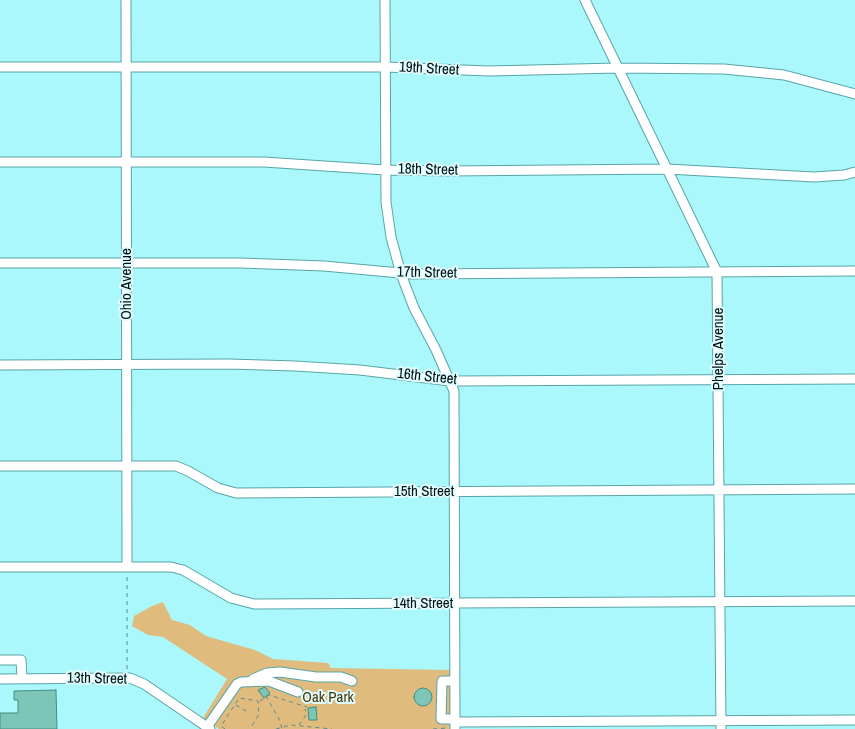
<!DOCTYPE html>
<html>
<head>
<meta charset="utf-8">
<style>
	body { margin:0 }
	canvas { display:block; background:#abf8fc }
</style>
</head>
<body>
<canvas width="855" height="729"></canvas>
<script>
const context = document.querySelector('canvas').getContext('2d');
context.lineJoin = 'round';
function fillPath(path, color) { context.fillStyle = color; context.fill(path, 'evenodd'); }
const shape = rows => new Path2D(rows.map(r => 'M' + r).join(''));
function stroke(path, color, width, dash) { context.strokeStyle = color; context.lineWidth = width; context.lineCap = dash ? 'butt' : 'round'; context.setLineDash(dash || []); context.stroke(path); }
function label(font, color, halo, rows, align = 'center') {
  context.font = font + ' "Archivo Narrow",sans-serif'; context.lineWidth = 4; context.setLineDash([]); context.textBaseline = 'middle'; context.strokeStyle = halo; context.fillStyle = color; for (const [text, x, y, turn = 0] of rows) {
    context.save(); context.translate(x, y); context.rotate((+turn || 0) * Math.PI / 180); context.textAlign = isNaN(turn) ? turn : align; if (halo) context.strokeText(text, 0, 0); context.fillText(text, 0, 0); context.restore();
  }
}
const green = shape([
	[163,602,172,620,190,625,206,636,255,650,273,659,328,663,331,668,452,670,452,729,219,729,203,718,227,679,163,637,148,635,132,626,134,616,152,606]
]);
const building = shape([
	[265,687,270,693,264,698,258,690,265,687],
	'414 697a9 9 0 1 1 18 0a9 9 0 1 1-18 0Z',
	[56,690,57,729,0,729,0,713,18,713,18,700,14,700,14,691,56,690],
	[316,707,317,720,309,720,308,708,316,707]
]);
const path = shape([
	[127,669,127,575],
	[266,696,279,719,282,729],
	[260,701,269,695,307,707],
	[236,705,246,711],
	[299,725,306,715,305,709],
	[225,729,221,726,239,698,258,701,259,714,250,729],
	[276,729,291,725,332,729],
	[433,729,447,728]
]);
const minor = shape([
	[126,0,127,567],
	[385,0,386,202,391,237,401,274,414,308,436,350,454,391,455,729],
	[585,0,717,272,721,729],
	[0,67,385,67,489,71,618,68,724,69,784,75,855,94],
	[0,162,264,162,385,170,448,171,667,169,814,177,844,175,855,172],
	[0,263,241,263,324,266,411,274,855,271],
	[0,365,229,364,295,366,360,370,450,381,855,379],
	[0,466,176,466,188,471,218,488,236,493,855,489],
	[0,567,171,567,183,570,231,598,254,604,855,601],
	[0,660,21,660,22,679],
	[0,679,130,678,144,684,210,729],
	[253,679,267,673,280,672,316,677,341,677,352,681],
	[455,681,442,681,441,719,455,719],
	[455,722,855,720],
	[207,727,237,684,241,682,269,681,298,692]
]);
const streetNames = [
	["19th Street",429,69,3],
	["18th Street",428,170,1],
	["17th Street",427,273,1],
	["Ohio Avenue",127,284,-90],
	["Phelps Avenue",719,349,-90],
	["16th Street",427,377,6],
	["15th Street",424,492],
	["14th Street",423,604],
	["13th Street",97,679,1]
];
const parkNames = [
	["Oak Park",328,698]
];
fillPath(green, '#dfbb7e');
fillPath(building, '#7dc5b7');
stroke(building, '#458d80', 1);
stroke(minor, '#58a4a8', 11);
stroke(path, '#5b8a8d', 1, [4, 4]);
stroke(minor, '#fff', 9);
label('15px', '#000f10', '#dffcfe', streetNames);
label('15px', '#483306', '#dffcfe', parkNames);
</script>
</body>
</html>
